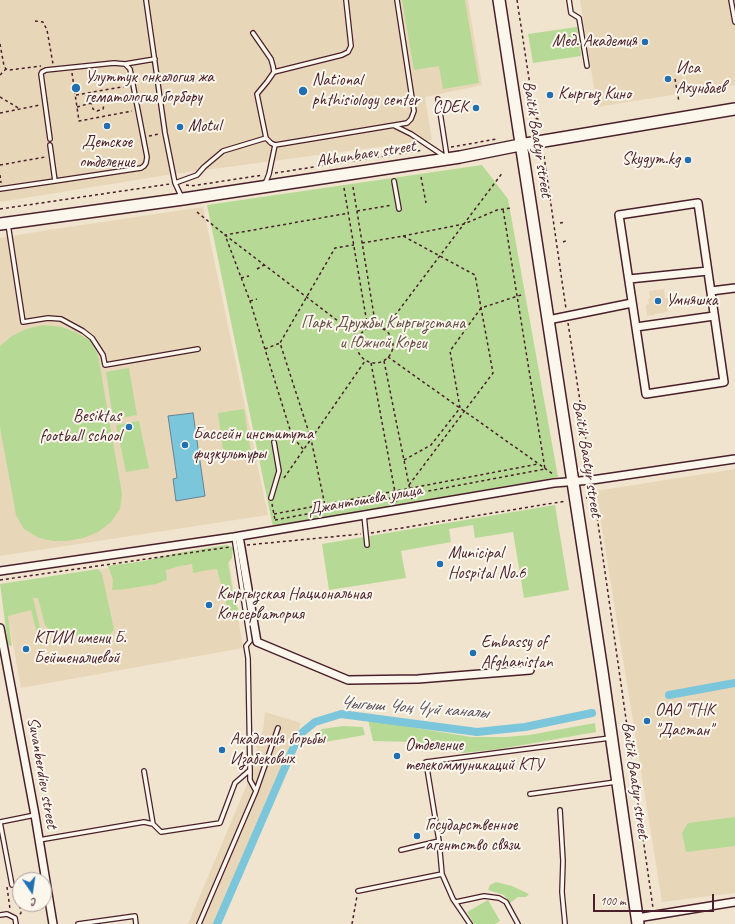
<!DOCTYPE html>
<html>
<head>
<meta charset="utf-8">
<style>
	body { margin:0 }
	#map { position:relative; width:735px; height:924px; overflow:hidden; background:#f0e4ce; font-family:Caveat,sans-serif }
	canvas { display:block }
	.north { position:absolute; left:12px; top:872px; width:40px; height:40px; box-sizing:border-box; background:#fbf7ec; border:1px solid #b4a19f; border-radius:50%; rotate:167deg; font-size:11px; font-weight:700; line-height:16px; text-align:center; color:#4a1f2b }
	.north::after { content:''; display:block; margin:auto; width:14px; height:18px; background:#1f6fb2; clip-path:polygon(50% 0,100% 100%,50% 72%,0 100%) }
	.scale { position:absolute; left:593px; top:894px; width:121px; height:18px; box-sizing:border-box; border:2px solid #4a1f2b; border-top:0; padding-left:5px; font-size:12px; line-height:14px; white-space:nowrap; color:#4a1f2b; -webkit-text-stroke:3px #fbf7ec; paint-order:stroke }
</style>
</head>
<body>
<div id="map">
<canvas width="735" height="924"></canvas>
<div class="north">С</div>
<div class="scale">100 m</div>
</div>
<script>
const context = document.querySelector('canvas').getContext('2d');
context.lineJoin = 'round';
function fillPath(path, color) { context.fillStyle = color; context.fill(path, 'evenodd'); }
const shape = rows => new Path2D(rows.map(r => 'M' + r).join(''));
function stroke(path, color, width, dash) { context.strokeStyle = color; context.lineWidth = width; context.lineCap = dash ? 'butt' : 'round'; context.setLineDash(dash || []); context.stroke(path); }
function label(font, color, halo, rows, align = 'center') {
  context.font = font + ' Caveat,sans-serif'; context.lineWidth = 4; context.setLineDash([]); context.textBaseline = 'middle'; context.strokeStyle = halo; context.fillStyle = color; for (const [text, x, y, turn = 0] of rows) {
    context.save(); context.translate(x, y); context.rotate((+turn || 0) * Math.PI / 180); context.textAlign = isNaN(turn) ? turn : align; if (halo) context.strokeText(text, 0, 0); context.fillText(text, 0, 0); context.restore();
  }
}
const built = shape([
	[0,0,468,0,482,85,425,97,432,140,167,175,0,202],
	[580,0,735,0,735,85,597,107],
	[203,207,268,515,0,556,0,238,42,231],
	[664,289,665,298,668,298,669,306,667,307,668,312,654,314,654,315,647,316,646,305,649,304,648,299,650,298,649,291],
	[735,469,735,893,662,902,596,491],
	[227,549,243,648,21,688,2,585],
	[265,712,301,723,215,924,188,924,248,782,248,775,251,775,257,748,255,746,263,731]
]);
const green = shape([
	[402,0,465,0,479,83,443,89,439,66,414,70],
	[577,27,581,56,533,63,528,34],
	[482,165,508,199,558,477,273,527,207,205],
	[44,325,62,327,75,332,91,341,98,355,122,494,120,509,111,522,98,532,83,538,67,541,53,541,39,538,24,529,16,515,0,427,0,346,12,336,26,329],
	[129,368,137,415,113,419,106,372],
	[244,409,251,453,224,457,218,413],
	[139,421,149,468,126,472,116,425],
	[555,505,569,590,524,598,513,532,475,538,473,525,449,529,451,542,401,551,406,578,329,590,322,544],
	[226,545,233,547,232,558,228,563,234,600,239,611,237,622,230,618,217,569,208,570,193,573,192,564,180,566,166,570,167,580,156,584,126,589,112,590,113,580,108,566,144,561,178,553],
	[98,569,102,574,114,629,107,640,96,641,72,634,58,639,45,625,38,598,33,598,42,636,41,648,31,610,8,616,12,646,8,645,0,584],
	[368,720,471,737,506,737,529,735,595,723,596,732,500,749,463,753,441,745,413,742,373,741],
	[343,726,363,727,365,735,308,745,316,733,322,729],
	[735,817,735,846,686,852,682,833,688,823],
	[496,882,512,886,529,894,526,897,518,897,510,903,504,895,488,890,490,885],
	[488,900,500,921,495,924,474,924,467,912]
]);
const water = shape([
	[193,413,205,496,176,501,173,479,177,478,168,416,193,413]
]);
const canal = shape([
	[669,695,735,683],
	[217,924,299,735,315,722,341,714,477,732,525,727,592,713]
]);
const path = shape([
	[517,0,535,118,538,119,539,127],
	[35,21,43,22,47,30,53,64],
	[0,44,4,66,6,69,9,70,41,66],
	[72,73,79,121,132,111],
	[0,75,6,69],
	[675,79,679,102],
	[76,95,127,86],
	[0,97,20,109],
	[104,103,129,97],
	[77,107,91,103,95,98,98,98,103,100,104,105,103,109,97,111,93,109,91,103],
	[0,113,40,105],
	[149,136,159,134],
	[451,147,497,139],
	[544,156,566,309],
	[0,165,45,157],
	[275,173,423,150],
	[0,175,1,183],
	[421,177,426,203],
	[186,185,191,186,263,175],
	[353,187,376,328],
	[344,188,368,329],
	[0,209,170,184],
	[357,211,392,205],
	[197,212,225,235,359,337],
	[560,223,565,222],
	[403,236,464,224,497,210,511,208],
	[563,242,568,240],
	[362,243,403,236,475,275,493,373,409,485],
	[257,269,264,265],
	[241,278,249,276],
	[250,301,257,299],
	[568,323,591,473],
	'357 345a18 18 0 1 1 36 0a18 18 0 1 1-36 0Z',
	[384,330,503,172],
	[265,349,280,343],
	[388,357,553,474],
	[384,361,412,500],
	[371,363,397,503],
	[303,449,292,436,250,301,225,235,349,213],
	[404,460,431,445,460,408,450,351,481,308,524,294],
	[284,478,365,361],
	[593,488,653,908],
	[363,497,365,507],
	[586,498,594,497],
	[272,504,275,520],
	[326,510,311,439,280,343,335,248,354,245],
	[274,514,538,464],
	[275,520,545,469,503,209],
	[371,533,566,501],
	[247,545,361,534],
	[0,580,230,547],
	[7,887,10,909],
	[17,888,21,913,19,915],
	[352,924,357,896]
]);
const service = shape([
	[146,0,165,133,175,183,182,198],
	[569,0,571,13,579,18,587,66],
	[731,0,735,22],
	[253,33,271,59,273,66,274,72,267,82,257,94,266,138,271,143,275,145,407,123,411,119,414,111,397,0],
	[125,64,155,59],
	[274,72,342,55,348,52,351,46,346,0],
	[438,99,447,157],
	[395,126,411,134,444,156],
	[50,139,41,74,42,72,46,70,114,63,125,64,130,69,147,157,146,163,144,166,141,168,55,181,50,145],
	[394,181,399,209],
	[175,183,197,175,204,167,223,151,266,138],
	[265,184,269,174,275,145],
	[0,189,55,181],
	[8,224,23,322,48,318,61,319,83,331,92,338,103,355,105,365,198,349],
	[271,498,279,471,274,442],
	[364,515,367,545],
	[144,771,153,824],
	[256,791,278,728],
	[530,794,616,782],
	[560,810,563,861,562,892,565,924],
	[39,840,144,822,153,824,161,832,220,823,235,783,250,770,248,658,246,646,250,641,234,537],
	[401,850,439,841],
	[442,874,453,899,470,924],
	[12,885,0,822,35,815],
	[358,891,442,874,439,841,426,762,610,738],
	[456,902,484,896,499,898,506,902,518,924],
	[0,915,7,914,15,918,16,924],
	[78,924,135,916,136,924],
	[199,924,256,791,250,780,250,770]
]);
const minor = shape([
	[698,203,724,382,646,394,619,215,698,203],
	[629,279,708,271],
	[711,291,735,288],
	[548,320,632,303],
	[636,327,714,316],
	[239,536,257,642,348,680,418,679,530,670],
	[0,571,234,537,554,483,592,480,735,459],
	[0,628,35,815,53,924],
	[637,918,735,902]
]);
const primary = shape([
	[499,0,602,671,638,924],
	[0,224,183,199,460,157,520,145,735,109]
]);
const markers = [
	[645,42,4,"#1f6fb2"],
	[668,79,4,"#1f6fb2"],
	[76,88,5,"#1f6fb2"],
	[303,91,5,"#1f6fb2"],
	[550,95,4,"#1f6fb2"],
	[476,108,4,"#1f6fb2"],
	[107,126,4,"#1f6fb2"],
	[180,127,4,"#1f6fb2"],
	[688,160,4,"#1f6fb2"],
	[658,301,4,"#1f6fb2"],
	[129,427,4,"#1f6fb2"],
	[185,445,4,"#1f6fb2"],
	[440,564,4,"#1f6fb2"],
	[209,605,4,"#1f6fb2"],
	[26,649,4,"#1f6fb2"],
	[473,653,4,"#1f6fb2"],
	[647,721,4,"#1f6fb2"],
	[222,750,4,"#1f6fb2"],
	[397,756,4,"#1f6fb2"],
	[417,836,4,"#1f6fb2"]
];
const poiNames = [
	["Мед. Академия",637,42,"right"],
	["Иса",676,69],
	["Ахунбаев",676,89],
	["Улуттук онкология жа",85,78],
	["гематология борбору",85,98],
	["National",312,81],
	["phthisiology center",312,101],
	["Кыргыз Кино",558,95],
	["CDEK",468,108,"right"],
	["Motul",188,127],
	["Детское",107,143,"center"],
	["отделение",107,163,"center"],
	["Skygym.kg",680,160,"right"],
	["Умняшка",666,301],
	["Besiktas",121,417,"right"],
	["football school",121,437,"right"],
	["Бассейн института",193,435],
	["физкультуры",193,455],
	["Municipal",448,554],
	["Hospital No.6",448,574],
	["Кыргызская Национальная",217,595],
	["Консерватория",217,615],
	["КГИИ имени Б.",34,639],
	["Бейшеналиевой",34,659],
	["Embassy of",481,643],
	["Afghanistan",481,663],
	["ОАО \"ТНК",655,711],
	["\"Дастан\"",655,731],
	["Академия борьбы",230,740],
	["Изабековых",230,760],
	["Отделение",405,746],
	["телекоммуникаций КТУ",405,766],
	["Государственное",425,826],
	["агентство связи",425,846]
];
const streetNames = [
	["Baitik Baatyr street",537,139,81],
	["Akhunbaev street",366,154,-9],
	["Baitik Baatyr street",587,459,81],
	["Джантошева улица",365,500,-10],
	["Suvanberdiev street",42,773,80],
	["Baitik Baatyr street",635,780,82]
];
const parkNames = [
	["Парк Дружбы Кыргызстана",383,324],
	["и Южной Кореи",383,344]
];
const waterNames = [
	["Чыгыш Чоң Чүй каналы",414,708,4]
];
fillPath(built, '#e8d6b9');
fillPath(green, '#b6da95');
fillPath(water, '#7bc6da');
stroke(water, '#678394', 1);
stroke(canal, '#7bc6da', 8);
stroke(service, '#4a1f2b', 6);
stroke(minor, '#4a1f2b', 10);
stroke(primary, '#4a1f2b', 14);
stroke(path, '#4a1f2b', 1.5, [3, 3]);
stroke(service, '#fbf7ec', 3.5);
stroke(minor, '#fbf7ec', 7);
stroke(primary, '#fbf7ec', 11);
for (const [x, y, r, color] of markers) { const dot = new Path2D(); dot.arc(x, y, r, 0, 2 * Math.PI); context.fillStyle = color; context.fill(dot); stroke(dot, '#fbf7ec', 1.5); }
label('17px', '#4a1f2b', '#fbf7ec', poiNames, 'left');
label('17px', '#4a1f2b', '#fbf7ec', streetNames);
label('17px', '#654e46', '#fbf7ec', parkNames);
label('italic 18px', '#595160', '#fbf7ec', waterNames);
</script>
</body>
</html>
